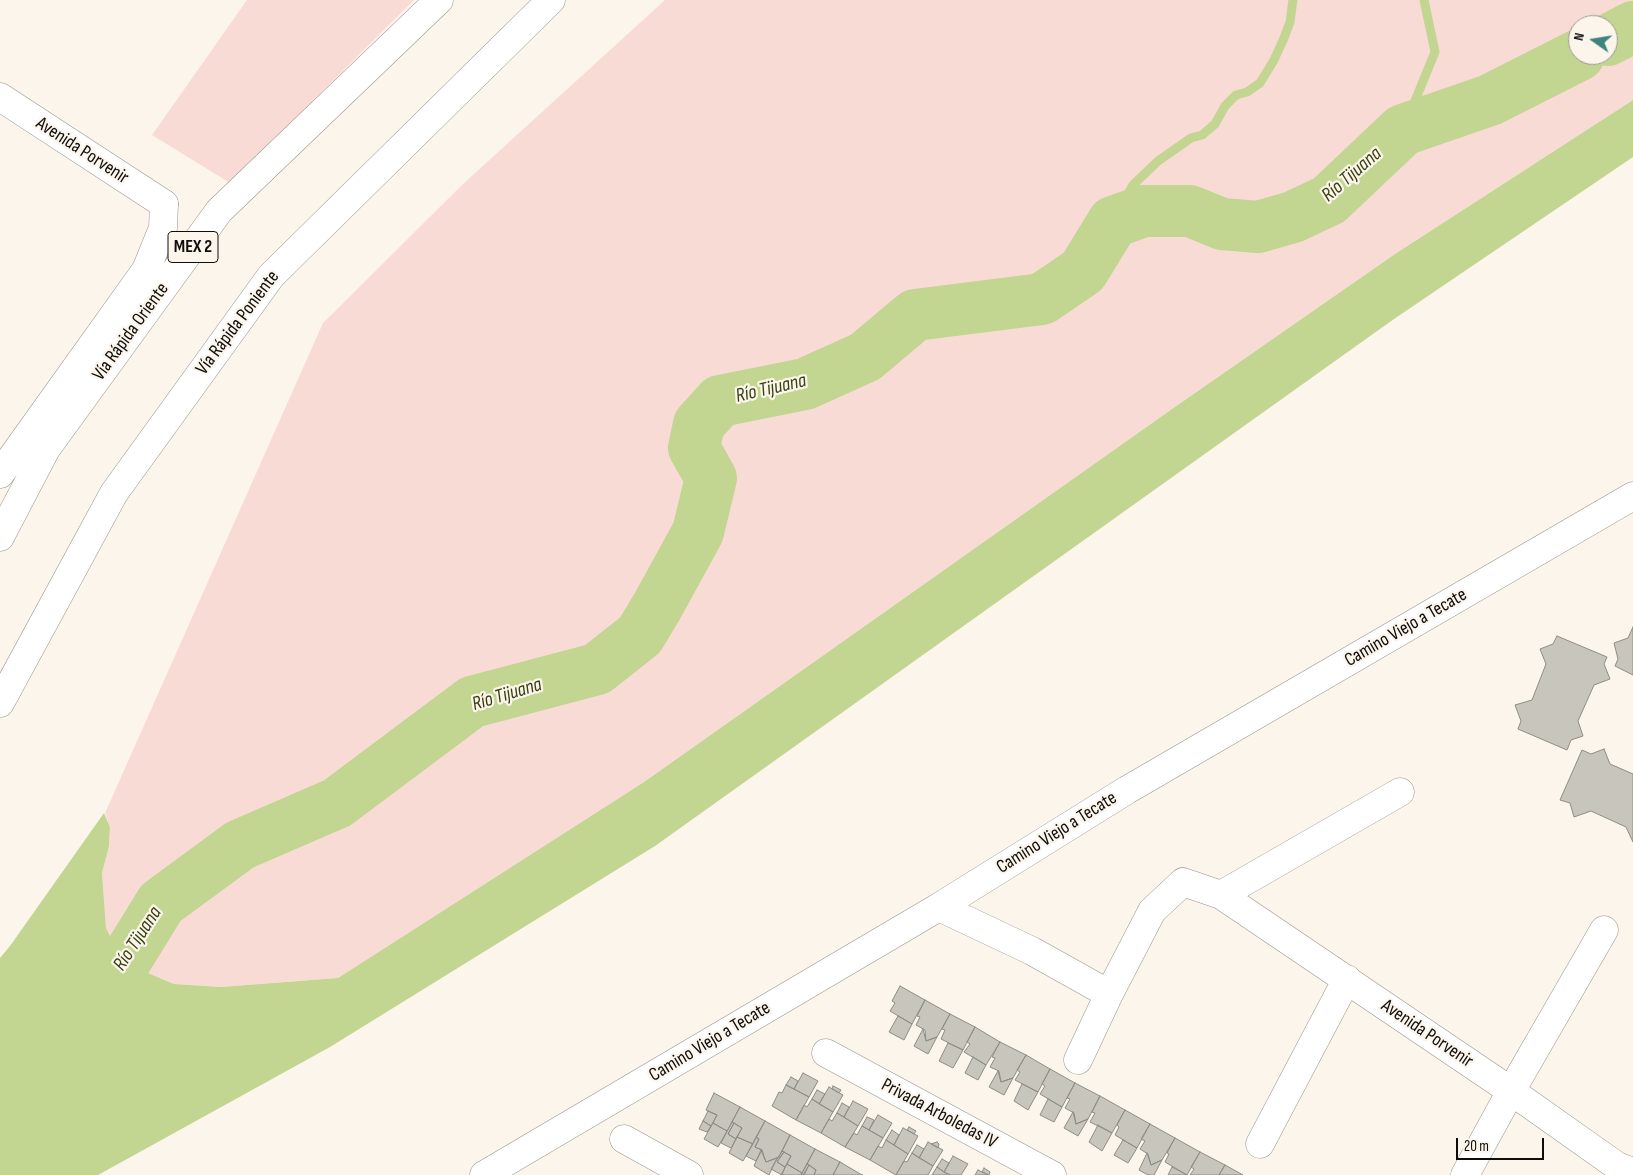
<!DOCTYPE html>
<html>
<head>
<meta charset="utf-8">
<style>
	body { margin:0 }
	#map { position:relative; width:1633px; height:1175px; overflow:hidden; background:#fbf5ec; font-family:"Sofia Sans Condensed",sans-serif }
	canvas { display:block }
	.north { position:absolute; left:1568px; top:15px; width:50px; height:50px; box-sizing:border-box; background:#fbf5ec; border:1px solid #9d9892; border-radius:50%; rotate:283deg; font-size:14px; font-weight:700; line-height:20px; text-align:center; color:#0f0d0b }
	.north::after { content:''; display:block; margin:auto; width:18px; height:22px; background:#3d847e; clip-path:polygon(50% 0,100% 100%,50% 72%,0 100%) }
	.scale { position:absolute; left:1456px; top:1138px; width:88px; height:22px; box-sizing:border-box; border:2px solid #0f0d0b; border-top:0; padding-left:6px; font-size:15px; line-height:18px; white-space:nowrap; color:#0f0d0b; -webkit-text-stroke:4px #fbf5ec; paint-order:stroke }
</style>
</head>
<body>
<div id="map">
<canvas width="1633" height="1175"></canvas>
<div class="north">N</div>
<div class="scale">20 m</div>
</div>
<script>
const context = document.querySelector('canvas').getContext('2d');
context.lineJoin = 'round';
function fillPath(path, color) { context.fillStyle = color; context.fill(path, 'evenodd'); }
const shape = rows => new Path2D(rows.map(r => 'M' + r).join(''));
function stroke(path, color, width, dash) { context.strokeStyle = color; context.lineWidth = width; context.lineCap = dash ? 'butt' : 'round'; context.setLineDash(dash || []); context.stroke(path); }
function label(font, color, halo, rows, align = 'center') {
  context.font = font + ' "Sofia Sans Condensed",sans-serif'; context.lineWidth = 4.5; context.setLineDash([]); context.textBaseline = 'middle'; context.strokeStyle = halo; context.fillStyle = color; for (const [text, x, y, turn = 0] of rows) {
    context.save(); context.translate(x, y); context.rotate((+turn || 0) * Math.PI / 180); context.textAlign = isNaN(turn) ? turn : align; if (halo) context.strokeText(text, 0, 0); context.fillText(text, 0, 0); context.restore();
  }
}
const green = shape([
	[247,0,414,0,230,183,152,135],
	[665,0,1633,0,1633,100,1395,254,1172,409,644,782,338,978,221,987,174,984,124,963,106,928,102,873,109,846,110,827,105,813,323,323,463,184],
	[1578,25,1608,25,1608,55,1578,55]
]);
const water = shape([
	[1633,100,1633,157,1394,319,655,846,330,1047,98,1175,0,1175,0,958,10,946,104,813,110,827,109,846,102,873,106,928,124,963,174,984,221,987,338,978,644,782,1172,409,1395,254]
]);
const stream = shape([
	[1403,130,1435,52,1424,0],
	[1113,222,1133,185,1158,161,1191,138,1202,135,1215,124,1225,106,1236,95,1247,92,1260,83,1274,60,1284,38,1290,22,1293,0]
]);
const river = shape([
	[1608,40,1633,27],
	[82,1023,124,963,161,903,240,845,337,803,472,702,597,669,640,635,658,605,698,532,711,478,694,448,699,424,720,401,805,384,865,357,915,315,1042,299,1083,271,1113,222,1144,211,1190,211,1222,224,1258,227,1293,217,1329,200,1403,130,1490,100,1579,55]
]);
const building = shape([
	[1633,627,1633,675,1615,666,1618,659,1614,643,1628,638,1633,627],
	[1557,636,1607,657,1604,664,1610,679,1594,685,1578,721,1583,736,1571,740,1567,750,1518,729,1521,721,1515,705,1532,700,1546,664,1540,649,1553,644,1557,636],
	[1604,749,1610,764,1633,774,1633,842,1626,827,1591,811,1574,817,1570,803,1560,800,1582,750,1591,754,1604,749],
	[900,986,925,1000,912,1024,890,1011,895,1003,892,1001,900,986],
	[925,1000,950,1014,937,1037,926,1041,925,1030,916,1025,920,1017,917,1016,925,1000],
	[950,1014,975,1027,963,1050,941,1039,945,1030,942,1029,950,1014],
	[898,1016,912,1024,904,1040,889,1032,898,1016],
	[975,1027,1000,1042,986,1065,964,1052,970,1044,967,1042,975,1027],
	[923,1029,926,1041,937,1037,928,1054,914,1046,923,1029],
	[1000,1042,1026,1055,1013,1078,1001,1082,999,1071,990,1067,995,1058,992,1057,1000,1042],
	[948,1043,963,1050,953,1068,939,1061,948,1043],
	[1026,1055,1050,1069,1038,1092,1015,1080,1020,1072,1017,1070,1026,1055],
	[973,1057,986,1065,978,1080,965,1073,973,1057],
	[1050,1069,1075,1083,1062,1107,1040,1094,1045,1086,1042,1084,1050,1069],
	[998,1071,1001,1082,1013,1078,1004,1095,989,1087,998,1071],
	[803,1073,818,1081,809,1097,794,1089,803,1073],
	[791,1077,798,1081,794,1089,786,1085,791,1077],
	[1075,1083,1100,1096,1088,1119,1076,1124,1074,1113,1065,1108,1070,1099,1067,1098,1075,1083],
	[1022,1084,1038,1092,1028,1110,1014,1101,1022,1084],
	[786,1085,809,1097,796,1120,772,1106,779,1092,782,1093,786,1085],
	[833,1086,841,1090,839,1093,832,1089,833,1086],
	[829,1087,843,1095,833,1112,819,1104,829,1087],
	[817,1090,825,1094,819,1104,812,1099,817,1090],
	[714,1093,740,1107,727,1131,713,1123,717,1115,706,1110,714,1093],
	[1100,1096,1125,1110,1112,1133,1090,1122,1095,1113,1092,1112,1100,1096],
	[812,1099,833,1112,821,1133,796,1120,804,1105,807,1107,812,1099],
	[1048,1099,1062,1107,1054,1122,1040,1115,1048,1099],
	[853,1101,868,1109,858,1126,844,1117,853,1101],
	[842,1103,849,1107,844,1117,837,1113,842,1103],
	[740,1107,765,1121,753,1144,737,1137,742,1128,732,1122,740,1107],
	[1125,1110,1150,1124,1137,1148,1115,1135,1119,1127,1117,1125,1125,1110],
	[708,1111,717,1115,711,1126,703,1121,708,1111],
	[1073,1112,1076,1124,1088,1119,1078,1136,1064,1128,1073,1112],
	[837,1113,858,1126,845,1147,821,1133,829,1119,832,1121,837,1113],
	[878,1115,892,1123,883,1138,869,1130,878,1115],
	[867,1117,874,1120,869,1130,862,1126,867,1117],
	[703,1121,711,1126,707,1132,699,1129,703,1121],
	[765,1121,790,1135,779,1157,766,1162,762,1150,755,1147,759,1139,756,1137,765,1121],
	[732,1122,734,1123,728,1134,736,1139,731,1148,721,1143,732,1122],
	[713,1123,727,1131,718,1147,704,1139,713,1123],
	[734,1123,742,1128,736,1139,728,1134,734,1123],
	[1150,1124,1175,1138,1162,1160,1151,1165,1148,1154,1140,1149,1145,1141,1141,1139,1150,1124],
	[1098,1125,1112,1133,1102,1151,1089,1142,1098,1125],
	[862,1126,883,1138,870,1160,845,1147,854,1133,857,1135,862,1126],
	[909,1127,916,1131,914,1134,907,1130,909,1127],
	[903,1128,918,1136,908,1154,894,1145,903,1128],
	[892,1130,899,1135,894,1145,886,1140,892,1130],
	[790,1135,815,1149,802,1173,787,1164,791,1156,782,1151,790,1135],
	[737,1137,753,1144,743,1161,729,1153,737,1137],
	[756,1137,759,1139,755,1147,762,1150,756,1161,746,1156,756,1137],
	[1175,1138,1200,1152,1187,1175,1165,1162,1169,1154,1167,1153,1175,1138],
	[886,1140,908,1154,896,1175,870,1160,878,1146,882,1148,886,1140],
	[1123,1140,1137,1148,1128,1163,1114,1155,1123,1140],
	[928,1142,943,1150,933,1166,919,1158,928,1142],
	[937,1142,939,1144,938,1148,931,1144,937,1142],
	[917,1145,924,1149,919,1158,912,1153,917,1145],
	[815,1149,840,1162,833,1175,814,1175,816,1170,807,1164,815,1149],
	[761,1150,766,1162,777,1158,769,1175,754,1166,761,1150],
	[782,1151,784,1152,777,1162,785,1167,782,1175,771,1169,782,1151],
	[784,1152,791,1156,785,1167,777,1162,784,1152],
	[1200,1152,1225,1165,1219,1175,1190,1175,1194,1169,1191,1167,1200,1152],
	[912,1153,933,1166,928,1175,896,1175,904,1161,907,1162,912,1153],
	[1147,1153,1151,1165,1162,1160,1154,1175,1148,1175,1139,1170,1147,1153],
	[953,1156,968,1164,961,1175,950,1175,944,1172,953,1156],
	[942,1159,949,1163,944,1172,937,1167,942,1159],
	[840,1162,862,1175,863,1175,833,1175,840,1162],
	[787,1164,802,1173,801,1175,781,1175,787,1164],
	[807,1164,809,1165,804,1175,801,1175,807,1164],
	[809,1165,816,1170,814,1175,803,1175,809,1165],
	[1225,1165,1243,1175,1219,1175,1225,1165],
	[937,1167,944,1172,950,1175,932,1175,937,1167],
	[1172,1167,1187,1175,1168,1175,1172,1167],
	[984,1168,990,1172,989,1175,982,1172,984,1168],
	[978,1170,988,1175,975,1175,978,1170]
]);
const street = shape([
	[1221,895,1400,792],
	[939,907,1032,951,1109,994],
	[826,1053,1052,1175],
	[1078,1060,1109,994,1152,911,1183,882,1221,895,1511,1091,1617,1166,1633,1172],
	[624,1139,689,1175],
	[1260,1144,1347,979],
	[484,1175,939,907,1127,790,1633,496],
	[1465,1175,1511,1091,1604,930]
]);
const secondary = shape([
	[0,97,164,204]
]);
const highway = shape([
	[0,474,146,270,163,228,164,204],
	[0,537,46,449,219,211,439,0],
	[0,703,114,493,271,276,551,0]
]);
const shields = [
	[193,247,50]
];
const shieldNames = [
	["MEX 2",193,247]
];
const streetNames = [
	["Avenida Porvenir",82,151,33],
	["Vía Rápida Poniente",238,323,-53],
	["Vía Rápida Oriente",131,332,-54],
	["Camino Viejo a Tecate",1406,628,-30],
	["Camino Viejo a Tecate",1057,833,-32],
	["Avenida Porvenir",1427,1034,34],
	["Camino Viejo a Tecate",710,1042,-31],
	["Privada Arboledas IV",939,1114,28]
];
const waterNames = [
	["Río Tijuana",1352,175,-41],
	["Río Tijuana",771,389,-13],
	["Río Tijuana",507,695,-17],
	["Río Tijuana",138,939,-57]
];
fillPath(green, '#f9dbd6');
fillPath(water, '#c2d591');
stroke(stream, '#c2d591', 9);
stroke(river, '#c2d591', 52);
fillPath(building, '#c7c5bc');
stroke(building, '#8e8c84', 1);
stroke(street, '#99948c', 29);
stroke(secondary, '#99948c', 29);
stroke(highway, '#99948c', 29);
stroke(street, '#fff', 28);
stroke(secondary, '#fff', 28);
stroke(highway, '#fff', 28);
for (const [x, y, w] of shields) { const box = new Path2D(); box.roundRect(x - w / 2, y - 15.5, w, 31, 4); context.fillStyle = '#fbf5ec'; context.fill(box); stroke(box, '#0f0d0b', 1); }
label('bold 18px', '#0f0d0b', null, shieldNames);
label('19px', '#0f0d0b', '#fbf5ec', streetNames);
label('italic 20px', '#36410f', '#fbf5ec', waterNames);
</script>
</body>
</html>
